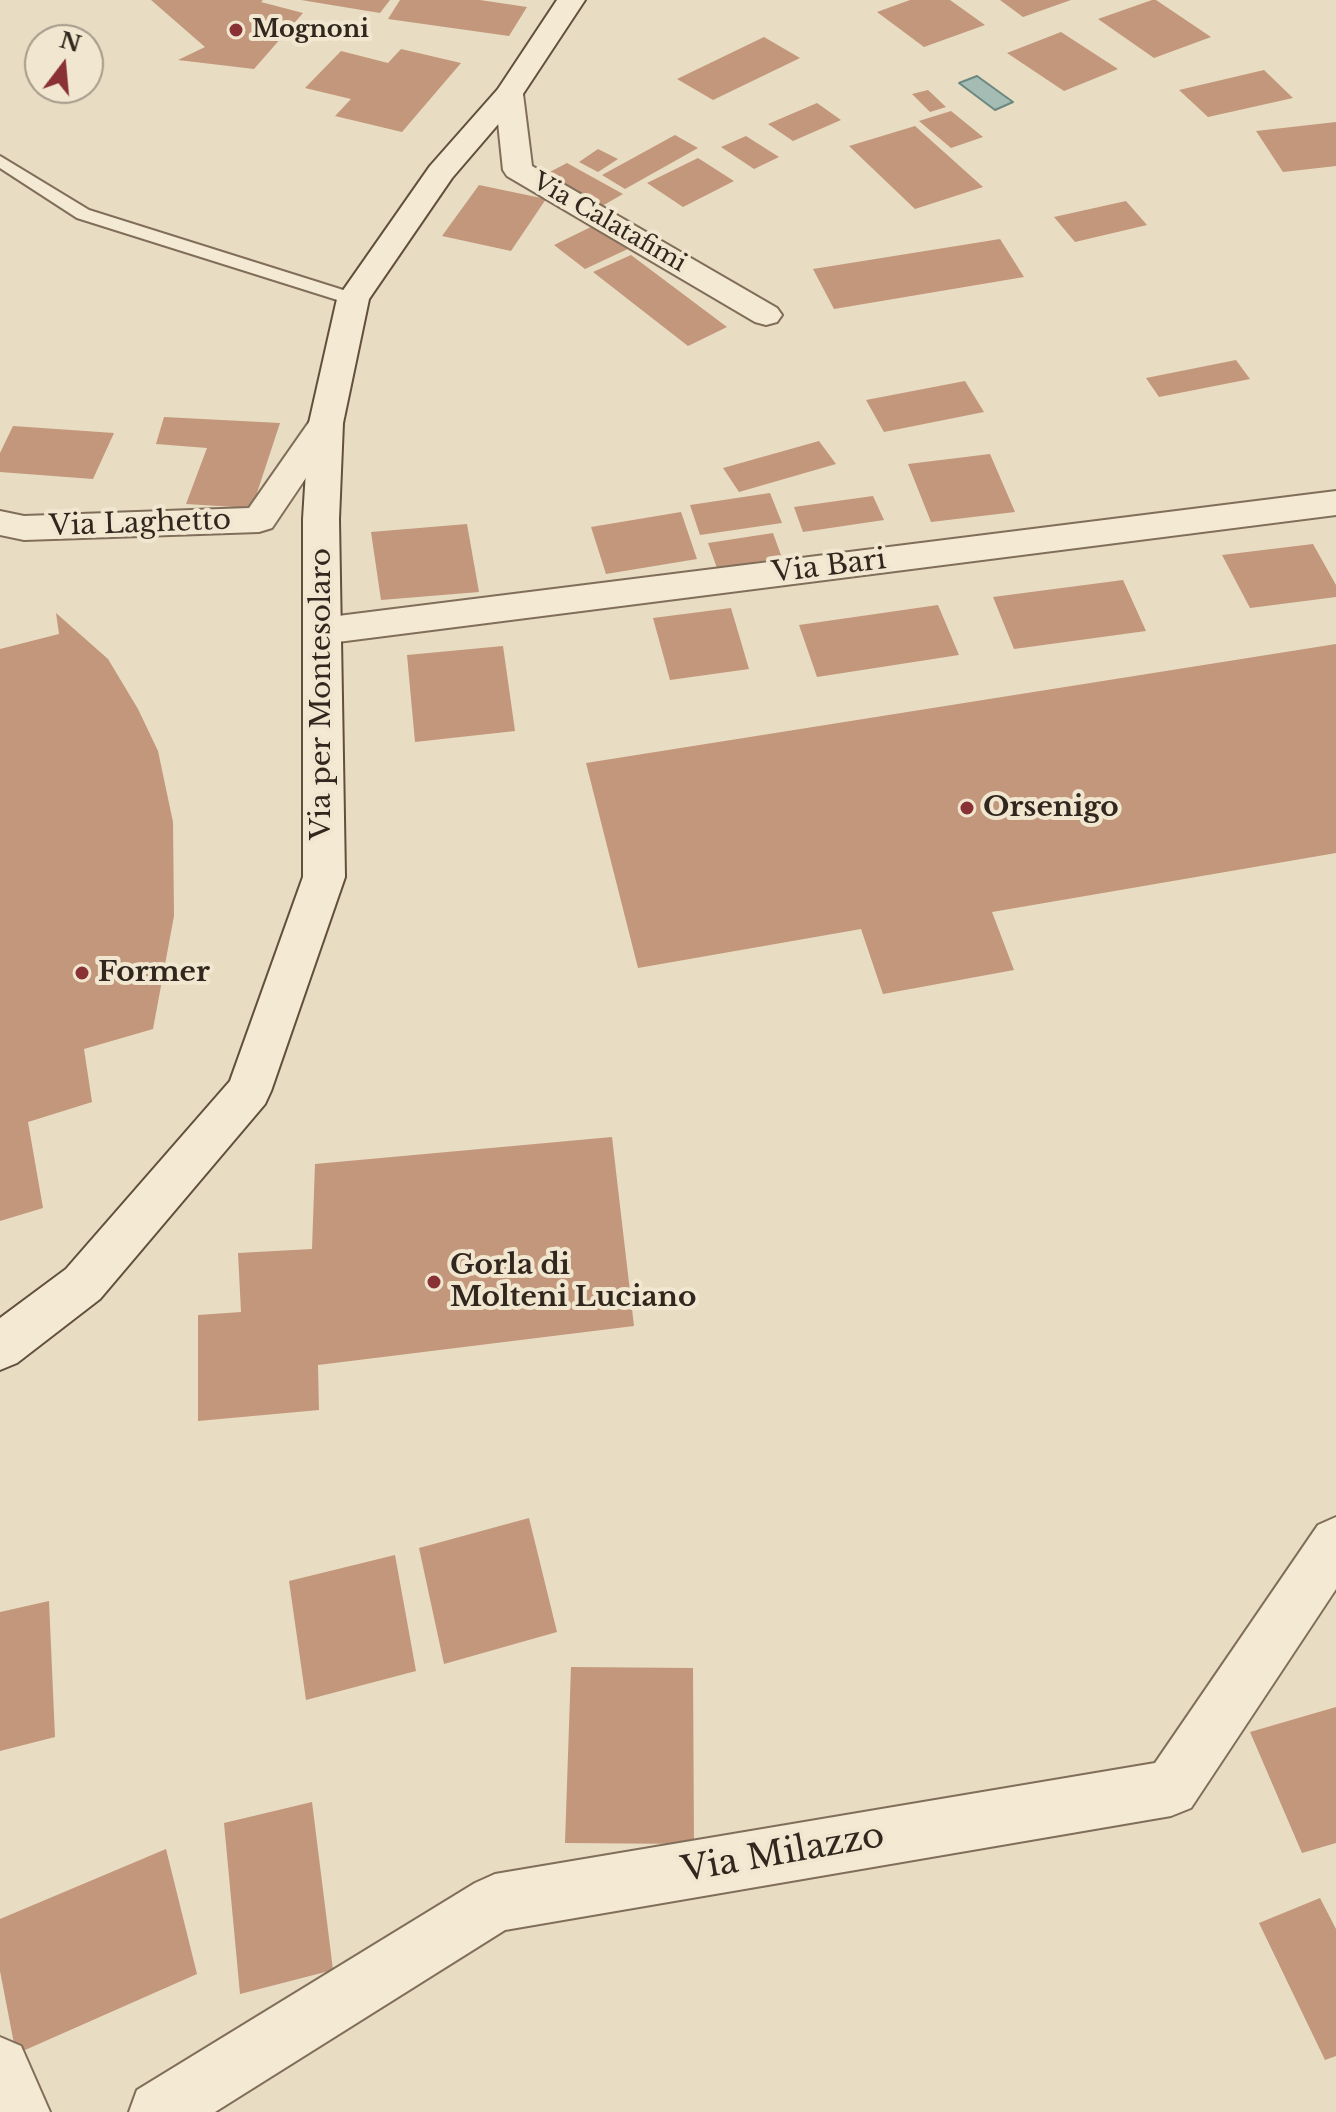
<!DOCTYPE html>
<html>
<head>
<meta charset="utf-8">
<style>
	body { margin:0 }
	#map { position:relative; width:1336px; height:2112px; overflow:hidden; background:#e8dcc2; font-family:"Libre Baskerville",serif }
	canvas { display:block }
	.north { position:absolute; left:24px; top:24px; width:80px; height:80px; box-sizing:border-box; background:#f1e7d0; border:2px solid #a59a89; border-radius:50%; rotate:16deg; font-size:22px; font-weight:700; line-height:32px; text-align:center; color:#32271e }
	.north::after { content:''; display:block; margin:auto; width:28px; height:36px; background:#893134; clip-path:polygon(50% 0,100% 100%,50% 72%,0 100%) }
</style>
</head>
<body>
<div id="map">
<canvas width="1336" height="2112"></canvas>
<div class="north">N</div>
</div>
<script>
const context = document.querySelector('canvas').getContext('2d');
context.lineJoin = 'round';
function fillPath(path, color) { context.fillStyle = color; context.fill(path, 'evenodd'); }
const shape = rows => new Path2D(rows.map(r => 'M' + r).join(''));
function stroke(path, color, width, dash) { context.strokeStyle = color; context.lineWidth = width; context.lineCap = dash ? 'butt' : 'round'; context.setLineDash(dash || []); context.stroke(path); }
function label(font, color, halo, rows, align = 'center') {
  context.font = font + ' "Libre Baskerville",serif'; context.lineWidth = 8; context.setLineDash([]); context.textBaseline = 'middle'; context.strokeStyle = halo; context.fillStyle = color; for (const [text, x, y, turn = 0] of rows) {
    context.save(); context.translate(x, y); context.rotate((+turn || 0) * Math.PI / 180); context.textAlign = isNaN(turn) ? turn : align; if (halo) context.strokeText(text, 0, 0); context.fillText(text, 0, 0); context.restore();
  }
}
const water = shape([
	[977,76,1013,102,995,110,959,83,977,76]
]);
const building = shape([
	[151,0,263,0,261,2,303,13,254,69,178,60,205,47],
	[301,0,390,0,380,13],
	[400,0,480,0,527,7,509,36,388,19],
	[910,0,950,0,985,25,924,47,877,12],
	[1000,0,1071,0,1023,17],
	[1152,0,1156,0,1211,37,1154,58,1098,19],
	[1061,32,1118,69,1064,91,1007,53],
	[764,37,800,58,713,100,677,79],
	[401,49,461,63,402,132,335,116,351,99,305,88,341,51,388,63],
	[1264,70,1293,98,1208,117,1179,90],
	[928,90,946,107,930,112,912,94],
	[817,103,841,120,793,141,768,124],
	[951,111,983,137,951,148,919,121],
	[1336,122,1336,166,1283,172,1256,131],
	[915,126,983,187,915,209,849,146],
	[675,135,698,148,625,189,602,175],
	[746,136,779,157,754,169,721,147],
	[598,149,618,159,598,172,579,162],
	[698,158,734,181,683,207,647,183],
	[567,163,623,194,602,206,546,174],
	[479,185,546,199,511,251,442,236],
	[1126,201,1147,225,1075,242,1054,217],
	[597,224,630,248,585,269,554,245],
	[1000,239,1024,277,834,309,813,269],
	[631,255,727,327,688,346,593,272],
	[1236,360,1250,379,1159,397,1146,378],
	[965,381,984,412,884,432,866,400],
	[164,417,280,423,252,508,186,504,207,448,156,444],
	[13,426,114,433,93,479,0,472,0,453],
	[819,441,836,464,739,492,723,468],
	[990,454,1015,512,931,522,908,464],
	[770,493,782,523,700,535,690,505],
	[873,496,884,520,803,532,794,507],
	[681,512,697,559,606,574,591,527],
	[467,524,479,592,381,600,371,532],
	[773,533,782,558,717,568,708,543],
	[1313,544,1336,585,1336,597,1250,608,1222,555],
	[1123,580,1146,631,1014,649,993,597],
	[938,605,959,655,817,677,799,625],
	[731,608,749,669,670,680,653,618],
	[56,613,108,659,138,709,158,751,173,822,174,916,153,1029,84,1049,92,1102,28,1122,43,1208,0,1221,0,649,59,634],
	[1336,644,1336,853,992,912,1014,970,883,994,861,929,638,968,586,763],
	[503,646,515,731,415,742,407,655],
	[612,1137,634,1326,318,1365,319,1410,198,1421,198,1315,241,1312,238,1253,312,1249,315,1164],
	[529,1518,557,1632,444,1664,419,1548],
	[395,1555,416,1671,306,1700,289,1581],
	[49,1601,55,1737,0,1751,0,1612],
	[571,1667,693,1668,694,1844,565,1843],
	[1336,1707,1336,1843,1302,1853,1250,1732],
	[312,1802,333,1970,240,1994,224,1823],
	[166,1849,197,1974,16,2054,0,1971,0,1919],
	[1320,1898,1336,1929,1336,2056,1325,2060,1259,1923]
]);
const lane = shape([
	[0,156,89,210,359,295,362,299,359,303,347,303,77,218,0,168,0,156]
]);
const street = shape([
	[509,85,519,88,523,94,532,166,777,308,782,315,777,322,766,325,755,322,507,176,503,170,495,94,499,88,509,85],
	[326,412,338,415,343,423,272,528,259,532,24,540,0,535,0,511,24,516,249,508,314,415,326,412],
	[1336,491,1336,515,322,644,309,640,303,631,309,622,322,618,1336,491],
	[1336,1517,1336,1589,1191,1808,1171,1816,505,1930,215,2112,129,2112,137,2090,475,1883,495,1874,1155,1763,1318,1525,1336,1517],
	[0,2037,21,2046,50,2112,0,2112,0,2037]
]);
const secondary = shape([
	[557,0,585,0,519,100,452,178,369,299,343,423,339,519,345,877,271,1091,265,1104,100,1299,17,1363,0,1370,0,1318,66,1269,230,1081,303,877,303,519,309,423,337,299,430,166,498,89,557,0]
]);
const markers = [
	[236,30,8,"#893134"],
	[967,808,8,"#893134"],
	[82,973,8,"#893134"],
	[434,1282,8,"#893134"]
];
const farPoinames = [
	["Mognoni",252,30]
];
const farStreetnames = [
	["Via Calatafimi",609,223,30]
];
const streetNames = [
	["Via Laghetto",140,524,-2],
	["Via Bari",829,567,-7],
	["Via per Montesolaro",322,694,-90]
];
const poiNames = [
	["Orsenigo",983,808],
	["Former",98,973],
	["Gorla di",450,1266],
	["Molteni Luciano",450,1298]
];
const nearStreetnames = [
	["Via Milazzo",783,1854,-10]
];
fillPath(water, '#a4bcb4');
stroke(water, '#6c8880', 2);
fillPath(building, '#c3977b');
stroke(lane, '#806e5b', 4);
stroke(street, '#806e5b', 4);
stroke(secondary, '#624f3e', 4);
fillPath(lane, '#f4ead4');
fillPath(street, '#f4ead4');
fillPath(secondary, '#f4ead4');
for (const [x, y, r, color] of markers) { const dot = new Path2D(); dot.arc(x, y, r, 0, 2 * Math.PI); context.fillStyle = color; context.fill(dot); stroke(dot, '#f1e7d0', 3); }
label('bold 24px', '#32271e', '#f1e7d0', farPoinames, 'left');
label('24px', '#32271e', '#f1e7d0', farStreetnames);
label('28px', '#32271e', '#f1e7d0', streetNames);
label('bold 28px', '#32271e', '#f1e7d0', poiNames, 'left');
label('34px', '#32271e', '#f1e7d0', nearStreetnames);
</script>
</body>
</html>
